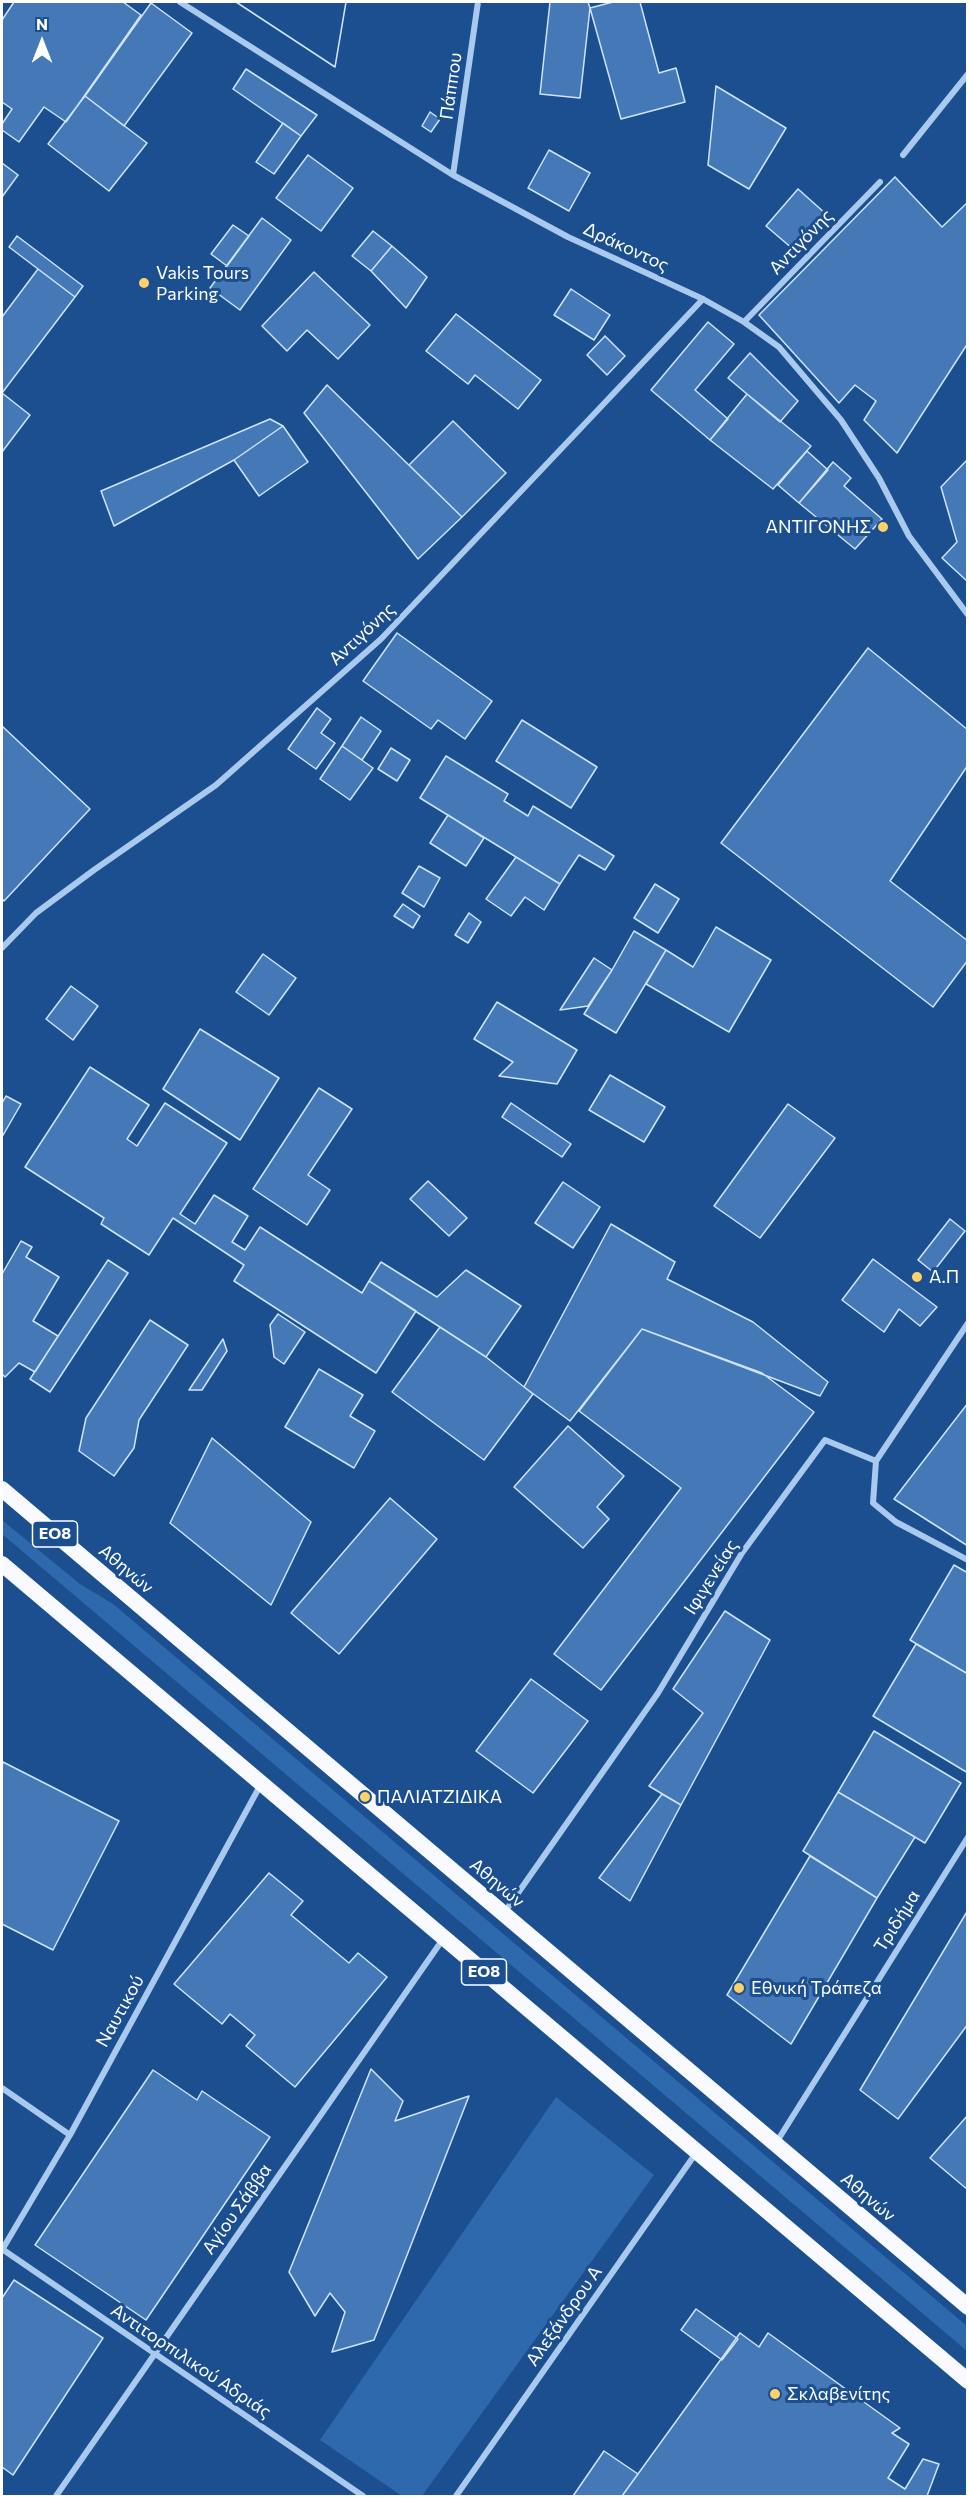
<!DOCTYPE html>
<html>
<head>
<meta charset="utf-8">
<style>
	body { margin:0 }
	#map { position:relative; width:969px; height:2498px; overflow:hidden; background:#1b4f8f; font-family:Commissioner,sans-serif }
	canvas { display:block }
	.frame { position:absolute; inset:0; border:3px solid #fff; pointer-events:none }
	.north { position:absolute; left:12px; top:12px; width:60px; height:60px; -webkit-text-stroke:4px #1b4f8f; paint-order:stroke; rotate:0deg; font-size:16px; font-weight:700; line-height:24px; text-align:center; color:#fff }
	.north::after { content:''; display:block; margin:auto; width:21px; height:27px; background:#fff; clip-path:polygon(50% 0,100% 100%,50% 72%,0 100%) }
</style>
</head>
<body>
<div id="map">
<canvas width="969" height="2498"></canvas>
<div class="frame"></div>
<div class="north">N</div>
</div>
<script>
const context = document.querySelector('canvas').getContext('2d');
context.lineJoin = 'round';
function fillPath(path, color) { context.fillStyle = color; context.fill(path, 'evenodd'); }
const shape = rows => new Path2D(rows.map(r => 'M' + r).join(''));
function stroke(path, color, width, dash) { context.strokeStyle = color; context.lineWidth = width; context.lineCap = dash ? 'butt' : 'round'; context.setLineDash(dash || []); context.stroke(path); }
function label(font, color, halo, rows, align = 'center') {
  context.font = font + ' Commissioner,sans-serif'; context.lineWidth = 6; context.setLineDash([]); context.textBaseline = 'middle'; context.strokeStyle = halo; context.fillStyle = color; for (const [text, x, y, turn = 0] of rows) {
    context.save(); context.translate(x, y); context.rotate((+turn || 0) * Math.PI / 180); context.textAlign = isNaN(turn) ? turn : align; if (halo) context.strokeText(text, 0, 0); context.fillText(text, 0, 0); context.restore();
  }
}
const green = shape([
	[2,1520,80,1584,113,1604,967,2326,967,2351,2,1534],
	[556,2097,654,2175,422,2496,402,2496,320,2440]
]);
const building = shape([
	[14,2,123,2,141,15,66,122,44,107,19,142,2,130,2,124,12,109,2,102,2,20,14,2],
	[236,2,346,2,335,67,236,2],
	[236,2,346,2,335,67,236,2],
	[543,2,588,2,590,8,580,98,540,94,550,2,543,2],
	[613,2,640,2,659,73,676,68,685,102,621,119,590,8,613,2],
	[151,3,192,33,124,126,85,96,151,3],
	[246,69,317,115,301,136,233,89,246,69],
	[716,86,786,128,749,189,708,165,716,86],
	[85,96,147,143,109,191,48,144,85,96],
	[430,112,440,119,431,132,422,126,430,112],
	[283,123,301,136,274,174,256,162,283,123],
	[549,150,590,173,569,211,528,188,549,150],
	[308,155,353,188,321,231,276,198,308,155],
	[2,163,18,175,2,197,2,163],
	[895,177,942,227,968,202,968,343,897,453,864,420,876,401,855,385,839,403,759,315,895,177],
	[798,189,826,214,794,250,766,226,798,189],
	[262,218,291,240,240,310,210,288,262,218],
	[233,225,249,236,227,266,211,254,233,225],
	[373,231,392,246,371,271,352,256,373,231],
	[17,236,83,286,75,297,9,247,17,236],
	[392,246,427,277,406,308,371,271,392,246],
	[38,269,75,297,2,393,30,415,2,452,2,317,38,269],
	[314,272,370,325,338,359,307,330,287,351,262,326,314,272],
	[571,289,610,315,594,340,554,315,571,289],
	[456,314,541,380,518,409,475,375,468,384,426,351,456,314],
	[708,322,734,344,695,390,728,419,710,440,651,390,708,322],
	[605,336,625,356,607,375,587,355,605,336],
	[750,353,798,401,780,422,728,378,750,353],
	[327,385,462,517,418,559,304,413,327,385],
	[747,394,811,446,773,489,710,440,747,394],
	[270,419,283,426,234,460,114,526,101,491,270,419],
	[453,421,506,473,462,517,409,465,453,421],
	[283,426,308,462,259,496,234,460,283,426],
	[807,451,828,470,799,503,778,485,807,451],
	[968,459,968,582,942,558,957,542,941,487,968,459],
	[833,462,851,478,844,486,882,519,855,549,799,503,833,462],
	[397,633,492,701,465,739,438,720,431,729,363,681,397,633],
	[868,648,968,730,968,765,890,881,968,941,968,960,933,1007,721,843,868,648],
	[317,708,331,719,321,733,335,743,316,769,288,749,317,708],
	[361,717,381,731,362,760,342,746,361,717],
	[522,720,597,767,571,808,496,761,522,720],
	[2,726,90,809,4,901,2,899,2,726],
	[342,746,373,768,350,800,320,779,342,746],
	[391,748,410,760,397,781,378,769,391,748],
	[446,756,508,794,504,801,528,816,533,806,614,856,605,870,579,855,560,884,420,798,446,756],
	[448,815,484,838,466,866,430,843,448,815],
	[516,857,560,884,544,910,525,897,511,916,486,899,516,857],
	[419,866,440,878,424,907,402,893,419,866],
	[655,884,679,899,658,933,634,918,655,884],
	[403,904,420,916,413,928,394,916,403,904],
	[469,913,481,922,468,943,455,935,469,913],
	[716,927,771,960,729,1032,646,984,666,950,693,967,716,927],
	[634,931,666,950,616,1033,584,1014,612,970,634,931],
	[263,954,296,978,269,1015,236,992,263,954],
	[594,958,612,970,588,1006,560,1010,594,958],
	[71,986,98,1006,73,1040,46,1019,71,986],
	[497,1002,577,1050,557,1084,499,1076,513,1062,474,1039,497,1002],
	[200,1029,279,1078,240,1140,163,1089,200,1029],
	[90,1067,149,1105,127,1139,137,1146,165,1103,227,1143,180,1214,195,1224,214,1195,248,1216,232,1242,245,1250,260,1227,362,1293,369,1281,416,1311,376,1373,234,1281,244,1265,173,1218,149,1255,101,1224,104,1218,25,1167,90,1067],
	[610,1075,665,1107,644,1142,589,1110,610,1075],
	[319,1088,352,1109,308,1175,330,1190,307,1225,253,1189,319,1088],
	[6,1096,21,1104,2,1137,2,1103,6,1096],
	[511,1103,571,1144,562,1157,502,1117,511,1103],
	[788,1104,835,1138,760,1238,714,1206,788,1104],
	[428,1181,467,1218,449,1236,410,1199,428,1181],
	[563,1182,600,1207,573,1248,535,1223,563,1182],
	[950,1219,965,1231,933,1272,918,1260,950,1219],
	[611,1224,675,1262,667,1279,753,1322,828,1382,820,1396,642,1329,570,1421,524,1387,611,1224],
	[21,1241,32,1247,26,1257,59,1277,33,1321,58,1336,35,1372,19,1363,5,1377,2,1374,2,1274,21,1241],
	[873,1259,937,1307,920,1326,899,1309,884,1332,842,1300,873,1259],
	[108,1260,128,1273,50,1392,30,1379,108,1260],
	[381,1262,437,1297,466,1270,521,1306,486,1357,369,1281,381,1262],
	[278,1314,305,1332,284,1364,274,1357,270,1325,278,1314],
	[150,1320,188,1345,139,1420,134,1448,114,1476,79,1451,86,1418,150,1320],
	[440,1327,486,1357,533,1394,484,1460,392,1392,440,1327],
	[642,1329,762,1373,814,1412,601,1690,554,1654,681,1488,579,1411,642,1329],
	[223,1339,227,1351,202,1390,189,1390,223,1339],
	[319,1369,363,1395,350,1416,375,1431,354,1468,285,1427,319,1369],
	[968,1403,968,1546,894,1499,968,1403],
	[568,1426,624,1476,597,1507,609,1519,583,1548,514,1487,568,1426],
	[212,1438,311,1522,271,1605,170,1523,212,1438],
	[390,1498,437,1539,339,1654,291,1613,390,1498],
	[954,1565,968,1573,968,1674,910,1640,954,1565],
	[725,1611,770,1640,681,1805,649,1786,703,1713,673,1689,725,1611],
	[916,1644,968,1674,968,1773,873,1716,916,1644],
	[531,1679,588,1721,533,1793,476,1751,531,1679],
	[874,1731,961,1783,925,1843,838,1792,874,1731],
	[3,1762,119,1821,53,1950,2,1924,2,1766,3,1762],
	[838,1792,915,1837,877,1898,803,1851,838,1792],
	[662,1794,681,1805,630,1901,599,1878,662,1794],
	[810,1856,877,1898,791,2044,727,1995,810,1856],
	[269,1873,303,1901,291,1915,349,1963,358,1953,387,1977,295,2087,246,2046,255,2035,230,2014,222,2024,174,1984,269,1873],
	[968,1910,968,2024,898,2119,860,2090,968,1910],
	[371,2069,403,2101,395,2121,469,2096,374,2340,332,2352,345,2312,330,2293,315,2316,289,2272,371,2069],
	[153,2070,197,2100,202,2091,270,2137,146,2320,35,2245,153,2070],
	[968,2115,968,2190,930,2158,968,2115],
	[14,2280,103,2338,13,2475,2,2467,2,2298,14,2280],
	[696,2309,738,2339,722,2360,681,2330,696,2309],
	[740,2333,759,2347,768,2333,900,2428,892,2433,909,2444,888,2478,905,2489,923,2459,939,2464,927,2496,622,2496,740,2333],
	[604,2451,638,2474,622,2496,573,2496,604,2451]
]);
const minor = shape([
	[180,2,453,175,568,237,703,299,744,322,779,347,841,420,879,478,909,536,968,615],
	[903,155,968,74],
	[453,175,478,2],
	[744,322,880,182],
	[2,948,36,913,94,870,216,785,381,639,703,299],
	[876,1461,873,1503,896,1522,968,1560],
	[504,1913,658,1693,742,1553,825,1440,876,1461,968,1323],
	[2,2088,70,2135],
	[776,2143,968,1837],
	[2,2249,363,2496],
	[2,2250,70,2135,261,1784],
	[56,2496,443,1939],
	[456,2496,696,2153]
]);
const trunk = shape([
	[2,1489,968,2307],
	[2,1564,968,2381]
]);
const markers = [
	[144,283,6,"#ffd166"],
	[883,527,6,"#ffd166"],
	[917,1277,6,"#ffd166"],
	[365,1797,6,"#ffd166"],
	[739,1988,6,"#ffd166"],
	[775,2394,6,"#ffd166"]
];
const shields = [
	[55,1534,45],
	[484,1972,45]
];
const shieldNames = [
	["ΕΟ8",55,1534],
	["ΕΟ8",484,1972]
];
const streetNames = [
	["Πάππου",451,86,-82],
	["Αντιγόνης",801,242,-46],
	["Δράκοντος",626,247,25],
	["Αντιγόνης",362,634,-43],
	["Αθηνών",126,1569,40],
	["Ιφιγενείας",711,1577,-58],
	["Αθηνών",497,1883,40],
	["Τριδήμα",897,1921,-58],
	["Ναυτικού",120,2011,-61],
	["Αθηνών",868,2197,40],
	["Αγίου Σάββα",237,2209,-55],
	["Αλεξάνδρου Α",564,2316,-55],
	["Αντιτορπιλικού Αδριάς",191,2361,34]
];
const poiNames = [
	["Vakis Tours",156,273],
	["Parking",156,294],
	["ΑΝΤΙΓΟΝΗΣ",871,527,"right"],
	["Α.Π",929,1277],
	["ΠΑΛΙΑΤΖΙΔΙΚΑ",377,1797],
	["Εθνική Τράπεζα",751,1988],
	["Σκλαβενίτης",787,2394]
];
fillPath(green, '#2e69ad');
fillPath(building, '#4478b7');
stroke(building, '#cfe3fa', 1.5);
stroke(minor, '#a9c9ee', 6);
stroke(trunk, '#f8faff', 16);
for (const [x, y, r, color] of markers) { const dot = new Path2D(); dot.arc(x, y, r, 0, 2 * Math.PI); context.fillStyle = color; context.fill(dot); stroke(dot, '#1b4f8f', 2); }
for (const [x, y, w] of shields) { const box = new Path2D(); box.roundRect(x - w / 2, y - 13, w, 26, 4.5); context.fillStyle = '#1b4f8f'; context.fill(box); stroke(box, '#fff', 1.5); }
label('bold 16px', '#fff', null, shieldNames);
label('18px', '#fff', '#1b4f8f', streetNames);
label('18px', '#fff', '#1b4f8f', poiNames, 'left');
</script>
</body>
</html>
